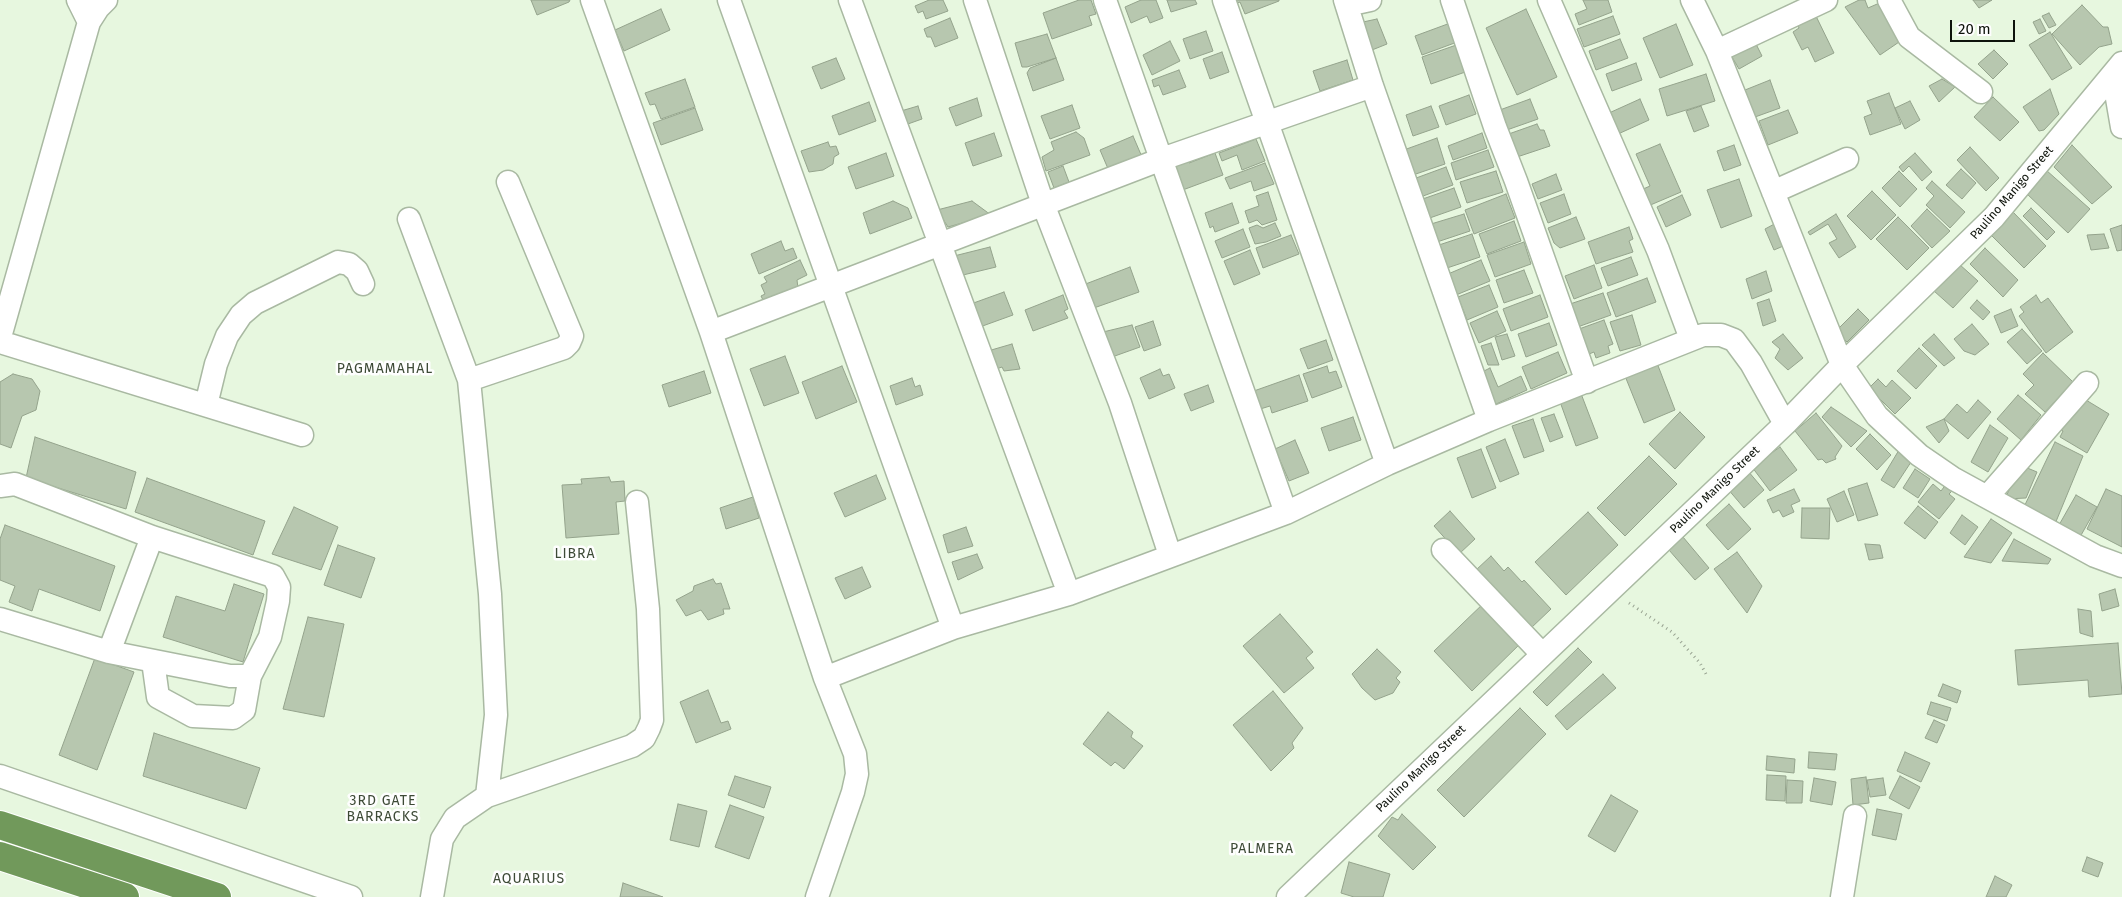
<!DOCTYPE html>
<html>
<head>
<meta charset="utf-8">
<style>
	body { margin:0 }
	#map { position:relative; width:2122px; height:897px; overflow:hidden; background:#e7f7df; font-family:"Fira Sans",sans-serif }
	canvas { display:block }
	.scale { position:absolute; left:1950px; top:20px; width:65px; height:22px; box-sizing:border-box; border:2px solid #0e130b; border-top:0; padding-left:6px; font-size:15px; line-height:18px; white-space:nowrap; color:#0e130b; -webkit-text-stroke:4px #fefefe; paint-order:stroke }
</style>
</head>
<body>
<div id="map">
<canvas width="2122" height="897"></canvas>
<div class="scale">20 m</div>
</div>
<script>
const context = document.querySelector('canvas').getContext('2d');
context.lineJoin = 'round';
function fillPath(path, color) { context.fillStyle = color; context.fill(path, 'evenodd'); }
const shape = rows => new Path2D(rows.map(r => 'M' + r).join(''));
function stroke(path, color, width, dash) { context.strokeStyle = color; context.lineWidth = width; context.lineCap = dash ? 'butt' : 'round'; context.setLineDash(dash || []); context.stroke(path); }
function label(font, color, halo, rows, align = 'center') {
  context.font = font + ' "Fira Sans",sans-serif'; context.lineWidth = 5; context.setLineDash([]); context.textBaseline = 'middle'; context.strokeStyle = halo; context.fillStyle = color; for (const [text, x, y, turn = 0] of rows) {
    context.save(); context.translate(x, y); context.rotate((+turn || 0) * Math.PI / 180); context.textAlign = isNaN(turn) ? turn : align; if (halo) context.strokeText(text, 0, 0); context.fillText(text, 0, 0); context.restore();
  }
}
const building = shape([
	[531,0,570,0,569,2,537,15,531,0],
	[929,0,943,0,948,11,926,19,923,11,918,13,915,6,929,0],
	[1079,0,1091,0,1096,14,1089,16,1092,25,1052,39,1043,13,1079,0],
	[1141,0,1156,0,1163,18,1150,23,1147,16,1131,23,1125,7,1141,0],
	[1167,0,1195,0,1197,4,1171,12,1167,0],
	[1231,0,1279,0,1279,1,1245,14,1240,2,1233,5,1231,0],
	[1583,0,1608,0,1612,12,1579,25,1575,14,1587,9,1583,0],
	[1859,0,1865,0,1868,8,1884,1,1902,40,1880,55,1845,7,1859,0],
	[1973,0,1992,0,1979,8,1973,0],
	[2082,5,2103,27,2108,27,2112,44,2099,47,2080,65,2052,34,2082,5],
	[661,9,670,30,624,51,615,30,661,9],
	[1526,9,1557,77,1517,95,1486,28,1526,9],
	[1814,12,1834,53,1815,62,1808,47,1802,50,1793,32,1799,28,1796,21,1814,12],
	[2049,13,2056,25,2049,28,2042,16,2049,13],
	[1613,16,1620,34,1584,47,1577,29,1613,16],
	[950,18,958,38,935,47,931,37,927,37,924,29,950,18],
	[1377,19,1387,44,1372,50,1363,22,1377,19],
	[2040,19,2046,31,2039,34,2033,22,2040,19],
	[1453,22,1460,41,1422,55,1415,36,1453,22],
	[1676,24,1693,65,1660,78,1643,38,1676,24],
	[1206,31,1213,51,1190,59,1183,39,1206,31],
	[2050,32,2072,68,2052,80,2029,45,2050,32],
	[1047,34,1056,58,1027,67,1022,67,1015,43,1047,34],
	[1753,38,1762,56,1739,69,1729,52,1753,38],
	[1620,39,1628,58,1596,70,1589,51,1620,39],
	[1170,41,1180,61,1152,75,1143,55,1170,41],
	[1462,43,1471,70,1431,84,1422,57,1462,43],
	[1994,50,2008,64,1993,79,1978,64,1994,50],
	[1222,52,1229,72,1210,79,1203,59,1222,52],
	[836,58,845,79,821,89,812,67,836,58],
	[1056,58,1064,80,1033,91,1027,73,1030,68,1056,58],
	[1347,60,1353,80,1320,91,1313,71,1347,60],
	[1636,63,1642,80,1612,91,1606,74,1636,63],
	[1179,70,1186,87,1163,95,1159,85,1154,87,1152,80,1179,70],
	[1706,74,1715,101,1667,116,1659,89,1706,74],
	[685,79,695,107,661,119,655,104,650,105,645,93,685,79],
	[1942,79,1955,87,1939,102,1929,86,1942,79],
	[1770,80,1780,108,1755,117,1745,90,1770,80],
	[2050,89,2059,114,2044,130,2039,131,2023,107,2050,89],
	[1889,93,1901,124,1870,135,1864,117,1872,114,1867,101,1889,93],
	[1469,95,1476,114,1446,125,1439,106,1469,95],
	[1993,97,2019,122,2000,141,1974,117,1993,97],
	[977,98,982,116,956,126,949,108,977,98],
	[1530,99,1538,119,1504,131,1497,111,1530,99],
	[1640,99,1649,120,1618,134,1609,113,1640,99],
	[1910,101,1920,120,1905,129,1895,108,1910,101],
	[869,102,876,121,839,135,832,116,869,102],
	[1072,105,1080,128,1050,139,1041,116,1072,105],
	[918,106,922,119,905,125,901,111,918,106],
	[1431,106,1439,127,1413,136,1406,115,1431,106],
	[1701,106,1709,126,1694,132,1686,111,1701,106],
	[695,108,703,130,661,145,653,123,695,108],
	[1788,110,1798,133,1768,145,1759,121,1788,110],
	[1537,124,1540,130,1544,130,1550,146,1511,159,1503,136,1537,124],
	[1076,132,1084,138,1090,155,1046,171,1042,157,1054,150,1051,142,1076,132],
	[994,133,1002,156,973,166,965,143,994,133],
	[1482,133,1487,148,1453,160,1448,146,1482,133],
	[1133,136,1142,157,1109,171,1100,150,1133,136],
	[1437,138,1445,164,1410,176,1401,151,1437,138],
	[1256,139,1265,161,1242,170,1237,155,1222,161,1219,153,1256,139],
	[828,142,830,147,836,146,839,154,834,157,833,164,823,170,809,172,801,151,828,142],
	[1660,144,1681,192,1648,206,1641,190,1650,186,1636,154,1660,144],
	[1734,145,1741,165,1724,171,1717,151,1734,145],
	[2072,145,2112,187,2092,204,2054,167,2072,145],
	[1970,147,1999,178,1986,191,1957,160,1970,147],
	[1488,150,1494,167,1456,180,1451,163,1488,150],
	[886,153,894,176,856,189,848,167,886,153],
	[1215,153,1223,175,1180,191,1171,167,1187,155,1189,163,1215,153],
	[1915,153,1932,172,1922,181,1909,166,1903,172,1899,167,1915,153],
	[1265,163,1274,184,1254,191,1251,181,1230,189,1225,178,1265,163],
	[1063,166,1069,182,1054,188,1048,172,1063,166],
	[1446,167,1453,185,1415,199,1408,181,1446,167],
	[1961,169,1976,183,1962,199,1946,185,1961,169],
	[2046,170,2090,209,2068,233,2026,193,2046,170],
	[1496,171,1503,192,1467,203,1460,182,1496,171],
	[1899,171,1917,189,1900,207,1882,188,1899,171],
	[1556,174,1562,190,1538,199,1532,184,1556,174],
	[1739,179,1752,216,1721,228,1707,190,1739,179],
	[1932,181,1965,212,1950,228,1926,205,1934,196,1926,188,1932,181],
	[1454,188,1461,207,1424,220,1417,201,1454,188],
	[1872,191,1896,215,1871,240,1847,216,1872,191],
	[1268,192,1277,220,1262,225,1257,220,1249,223,1245,211,1259,206,1256,196,1268,192],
	[1506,194,1515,218,1474,234,1465,210,1506,194],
	[1564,194,1571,214,1548,223,1540,203,1564,194],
	[1682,195,1691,215,1666,227,1657,207,1682,195],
	[893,201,908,208,912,218,870,234,863,213,893,201],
	[972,201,991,215,948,227,937,210,972,201],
	[1232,203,1239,223,1215,232,1213,226,1210,228,1205,213,1232,203],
	[2031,208,2055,232,2047,240,2023,216,2031,208],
	[1927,209,1950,231,1932,248,1911,226,1927,209],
	[2013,212,2046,246,2024,268,1990,234,2013,212],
	[1464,214,1470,231,1437,242,1431,224,1464,214],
	[1836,214,1856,247,1839,258,1829,243,1837,239,1828,224,1810,235,1808,232,1836,214],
	[1576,217,1585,239,1560,248,1554,243,1548,228,1576,217],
	[1898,217,1929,248,1907,270,1876,239,1898,217],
	[1514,221,1521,241,1487,254,1479,234,1514,221],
	[1780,221,1788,244,1774,250,1765,229,1780,221],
	[1275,223,1281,236,1266,242,1255,244,1249,228,1257,225,1263,228,1275,223],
	[2122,225,2122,250,2117,251,2110,229,2122,225],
	[1629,227,1633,239,1629,241,1633,252,1596,264,1588,242,1629,227],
	[1243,229,1250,247,1222,258,1215,241,1243,229],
	[1472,234,1480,257,1447,268,1439,245,1472,234],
	[2104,234,2109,248,2091,250,2087,235,2104,234],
	[1291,235,1299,254,1263,268,1256,248,1291,235],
	[781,241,785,251,793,248,797,258,759,274,751,254,781,241],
	[1524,242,1531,264,1495,277,1487,255,1524,242],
	[990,247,996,267,963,275,954,256,990,247],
	[1985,248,2018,280,2003,297,1970,264,1985,248],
	[1250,250,1260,274,1234,285,1224,261,1250,250],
	[1631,257,1638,275,1608,286,1601,268,1631,257],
	[800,260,807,275,797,280,798,288,765,304,761,296,765,294,761,285,767,282,764,277,800,260],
	[1481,260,1490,281,1456,295,1448,274,1481,260],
	[1959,264,1978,281,1953,308,1934,291,1959,264],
	[1594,265,1602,288,1574,299,1565,276,1594,265],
	[1130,267,1139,292,1091,309,1083,285,1130,267],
	[1524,270,1533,293,1504,303,1496,280,1524,270],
	[1766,271,1772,291,1752,299,1746,279,1766,271],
	[1647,278,1656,302,1616,317,1607,293,1647,278],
	[1489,285,1498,307,1467,320,1458,297,1489,285],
	[1004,292,1013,315,977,328,968,305,1004,292],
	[1603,293,1611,315,1572,329,1564,306,1603,293],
	[1063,295,1068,309,1064,311,1068,318,1033,331,1025,310,1063,295],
	[1540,295,1548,317,1511,331,1503,309,1540,295],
	[2036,295,2041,303,2048,298,2073,332,2046,353,2019,316,2024,312,2020,307,2036,295],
	[1769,299,1776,321,1763,326,1757,303,1769,299],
	[1977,300,1990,312,1983,320,1970,308,1977,300],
	[1858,309,1869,320,1847,342,1836,331,1858,309],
	[2011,309,2018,326,2001,333,1994,316,2011,309],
	[1497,311,1506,331,1479,343,1470,323,1497,311],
	[1632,315,1641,345,1620,351,1610,322,1632,315],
	[1604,320,1613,344,1608,346,1610,353,1596,358,1594,352,1584,356,1579,329,1604,320],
	[1153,321,1161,345,1144,351,1135,327,1153,321],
	[1549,323,1557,345,1526,357,1518,334,1549,323],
	[1972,324,1989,344,1975,355,1964,351,1954,339,1972,324],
	[1132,325,1140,347,1112,357,1103,332,1132,325],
	[2022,329,2042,351,2027,364,2007,342,2022,329],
	[1507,334,1515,356,1502,360,1495,337,1507,334],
	[1783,334,1803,358,1788,370,1775,358,1780,349,1772,342,1783,334],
	[1934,334,1955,358,1944,366,1922,345,1934,334],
	[1326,340,1333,360,1308,369,1300,349,1326,340],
	[1491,343,1499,365,1488,365,1481,346,1491,343],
	[1012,344,1020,369,1004,371,1002,367,988,372,981,353,1012,344],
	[1919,348,1937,366,1916,389,1897,371,1919,348],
	[1558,352,1567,373,1531,389,1522,367,1558,352],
	[2043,353,2073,382,2045,412,2025,394,2034,385,2023,374,2043,353],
	[785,356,799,393,764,406,750,369,785,356],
	[1657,363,1675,410,1644,423,1625,376,1657,363],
	[842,366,857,402,816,419,802,382,842,366],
	[1327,366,1329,373,1336,371,1342,387,1312,398,1303,374,1327,366],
	[1490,368,1498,387,1521,376,1527,390,1494,405,1480,373,1490,368],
	[1160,369,1163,376,1169,374,1175,388,1149,399,1140,378,1160,369],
	[704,371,711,393,669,407,662,385,704,371],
	[13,374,32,379,40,391,36,410,22,416,11,448,0,444,0,382,13,374],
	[1299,375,1308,401,1272,413,1270,406,1257,410,1251,392,1299,375],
	[912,378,915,387,920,385,923,395,896,405,890,386,912,378],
	[1878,379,1886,387,1892,380,1911,398,1895,414,1869,388,1878,379],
	[1208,385,1214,402,1191,411,1184,394,1208,385],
	[1580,391,1598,438,1576,446,1559,399,1580,391],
	[2018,395,2041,415,2021,440,1997,419,2018,395],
	[2081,397,2109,414,2087,453,2060,437,2063,431,2059,429,2081,397],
	[1978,400,1991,412,1968,439,1944,419,1957,404,1967,413,1978,400],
	[1831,407,1867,431,1851,447,1822,417,1831,407],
	[1680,412,1705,437,1675,469,1649,444,1680,412],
	[1816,413,1842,446,1835,457,1836,459,1826,463,1822,459,1818,460,1795,431,1816,413],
	[1554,414,1563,437,1550,442,1541,418,1554,414],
	[1353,417,1361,440,1329,451,1321,428,1353,417],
	[1533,419,1544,451,1524,458,1512,426,1533,419],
	[1944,419,1949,431,1939,443,1926,427,1944,419],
	[1990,425,2008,438,1988,472,1971,462,1990,425],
	[1870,434,1891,455,1877,470,1856,449,1870,434],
	[35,437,136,472,126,509,26,478,35,437],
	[1505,439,1519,474,1500,482,1486,447,1505,439],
	[1295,440,1309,473,1289,481,1275,449,1295,440],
	[2055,442,2083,456,2055,524,2023,509,2055,442],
	[1780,447,1797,470,1770,491,1752,467,1780,447],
	[1481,449,1496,488,1472,498,1457,458,1481,449],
	[1899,450,1913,459,1894,488,1881,480,1899,450],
	[1649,456,1677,484,1625,536,1597,508,1649,456],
	[2020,465,2037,472,2026,498,2005,499,2020,465],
	[1915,469,1930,479,1918,498,1903,488,1915,469],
	[1748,471,1764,490,1744,508,1727,488,1748,471],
	[876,475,886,499,845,517,834,493,876,475],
	[609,477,611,482,624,481,625,501,616,502,619,534,566,538,562,485,582,484,581,479,609,477],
	[147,478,265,521,253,555,135,512,147,478],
	[1867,483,1878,515,1858,521,1848,489,1867,483],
	[1947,483,1954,489,1949,494,1955,499,1939,519,1918,502,1933,484,1941,491,1947,483],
	[1794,489,1800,501,1791,505,1794,512,1783,517,1779,510,1773,513,1767,500,1794,489],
	[2106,489,2122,496,2122,547,2087,529,2106,489],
	[1844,491,1854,515,1837,522,1827,499,1844,491],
	[2076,495,2097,507,2080,537,2059,525,2076,495],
	[753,497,759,518,726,529,720,508,753,497],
	[1729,504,1751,529,1728,550,1706,525,1729,504],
	[1918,506,1938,522,1925,539,1904,523,1918,506],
	[294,507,338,527,321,570,272,554,294,507],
	[1802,508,1830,508,1829,539,1801,538,1802,508],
	[1450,511,1475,539,1459,554,1434,526,1450,511],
	[1588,512,1618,545,1566,595,1535,562,1588,512],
	[1962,515,1978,527,1965,545,1950,533,1962,515],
	[1991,519,2012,533,1991,563,1964,557,1991,519],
	[5,525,115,566,100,611,39,589,32,611,9,602,15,586,0,580,0,539,5,525],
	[966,527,973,546,948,553,943,535,966,527],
	[1683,537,1709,568,1695,580,1669,550,1683,537],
	[2014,539,2051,559,2048,564,2002,561,2014,539],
	[1865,544,1880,545,1883,558,1869,560,1865,544],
	[338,545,375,558,361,598,324,585,338,545],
	[1737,552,1762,586,1747,613,1714,569,1737,552],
	[977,554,983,568,958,580,952,562,977,554],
	[1491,556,1504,571,1508,567,1522,582,1524,580,1551,609,1530,629,1476,570,1491,556],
	[862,567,871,587,845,599,835,578,862,567],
	[713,579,716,584,721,583,730,609,723,609,724,614,708,620,701,610,686,616,676,600,693,591,694,586,713,579],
	[234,584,264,594,243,662,163,637,176,596,225,611,234,584],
	[2115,589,2119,606,2102,611,2099,594,2115,589],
	[1486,601,1524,640,1472,691,1434,651,1486,601],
	[2078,609,2091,611,2093,637,2080,633,2078,609],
	[1280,614,1313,652,1306,658,1314,668,1284,693,1243,646,1280,614],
	[308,617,344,624,324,717,283,709,308,617],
	[2118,643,2122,694,2089,697,2088,680,2018,685,2015,650,2118,643],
	[1578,648,1592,662,1547,706,1533,692,1578,648],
	[1377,649,1401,672,1396,678,1400,682,1393,693,1375,700,1362,688,1352,674,1377,649],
	[95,658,134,672,97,770,59,755,95,658],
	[1603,674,1616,688,1567,730,1555,716,1603,674],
	[1943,684,1961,691,1957,703,1938,696,1943,684],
	[708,690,721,723,728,721,731,729,696,743,680,702,708,690],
	[1273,691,1303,728,1292,743,1294,748,1271,771,1233,725,1273,691],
	[1931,702,1951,708,1947,721,1927,714,1931,702],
	[1520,708,1546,734,1464,817,1437,790,1520,708],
	[1108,712,1133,732,1131,737,1143,746,1124,769,1115,762,1111,766,1083,744,1108,712],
	[1934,720,1945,725,1937,743,1925,738,1934,720],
	[154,733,260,768,246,809,143,776,154,733],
	[1809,752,1837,754,1835,770,1808,768,1809,752],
	[1905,752,1930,763,1921,782,1897,771,1905,752],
	[1767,756,1795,759,1794,773,1766,770,1767,756],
	[1767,775,1786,776,1785,801,1766,800,1767,775],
	[735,776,771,787,764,808,728,795,735,776],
	[1900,776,1920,787,1909,809,1889,798,1900,776],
	[1866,777,1869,803,1853,805,1851,779,1866,777],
	[1814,778,1836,782,1832,805,1810,801,1814,778],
	[1883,778,1886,795,1870,797,1867,780,1883,778],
	[1787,780,1803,781,1802,803,1786,803,1787,780],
	[1611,795,1638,811,1615,852,1588,836,1611,795],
	[678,804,707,811,699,847,670,840,678,804],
	[730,805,764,817,749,859,715,847,730,805],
	[1877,809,1902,814,1896,840,1872,835,1877,809],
	[1402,814,1436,847,1413,870,1378,836,1392,817,1398,820,1402,814],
	[2087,857,2103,863,2098,877,2082,871,2087,857],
	[1349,862,1390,874,1383,897,1354,897,1341,893,1349,862],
	[1995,876,2012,885,2006,897,1986,897,1995,876],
	[623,883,663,897,620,897,623,883]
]);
const path = shape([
	[1629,603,1672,632,1700,663,1706,674]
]);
const minor = shape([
	[78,0,89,22],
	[592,0,711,332,825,678,855,754,857,774,853,792,817,897],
	[729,0,953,628],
	[850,0,1069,594],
	[975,0,1043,204,1120,403,1170,555],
	[1105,0,1286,513],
	[1224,0,1387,464],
	[1345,0,1372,86,1489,420],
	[1452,0,1495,127,1516,181,1587,382],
	[1549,0,1658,250,1691,339],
	[1692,0,1717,51,1842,365,1877,416,1919,455,1954,479,2095,556,2122,566],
	[1889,0,1909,37,1981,92],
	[1347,5,1370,0],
	[1717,51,1826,0],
	[2113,75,2122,127],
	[1773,192,1847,159],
	[409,219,469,380,490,594,496,715,487,796],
	[711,332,1162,159,1372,86],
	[0,337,89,22,98,8,106,0],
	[0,342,302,435],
	[469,380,564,348,569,343,572,336,508,182],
	[206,405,216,364,227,336,241,315,255,303,338,262,349,264,357,271,363,284],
	[0,486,15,484,152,537,273,576,279,587,278,601,270,637,250,676,230,676,109,652,0,619],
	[1987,497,2087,383],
	[1443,550,1542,654],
	[109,652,152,537],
	[153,661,158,697,193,716,233,718,244,710,250,676],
	[825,678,953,628,1069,594,1286,513,1387,464,1489,420,1703,335,1721,335,1734,340,1751,363,1785,424],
	[0,776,351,897],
	[432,897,442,839,455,818,487,796,632,746,644,738,649,728,652,720,648,609,637,502],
	[1288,897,1785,424,1842,365,1994,217,2122,63],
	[1842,897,1855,816]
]);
const highway = shape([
	[0,825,217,897],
	[0,856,125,897]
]);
const streetNames = [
	["Paulino Manigo Street",2012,193,-49],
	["Paulino Manigo Street",1715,490,-44],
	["Paulino Manigo Street",1421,769,-44]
];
const neighbourhoodNames = [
	["PAGMAMAHAL",385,369],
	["LIBRA",575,554],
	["3RD GATE",383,801],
	["BARRACKS",383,817],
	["PALMERA",1262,849],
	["AQUARIUS",529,879]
];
fillPath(building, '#b7c7af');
stroke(building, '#94a38c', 1);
stroke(minor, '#a9b9a2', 25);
stroke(highway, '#fff', 30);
stroke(path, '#98a391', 3, [1, 4]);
stroke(minor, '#fff', 22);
stroke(highway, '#71995b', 28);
label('12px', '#0e130b', '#fefefe', streetNames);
context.letterSpacing = '1px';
label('14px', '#3d4a36', '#fefefe', neighbourhoodNames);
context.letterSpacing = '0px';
</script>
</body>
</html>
